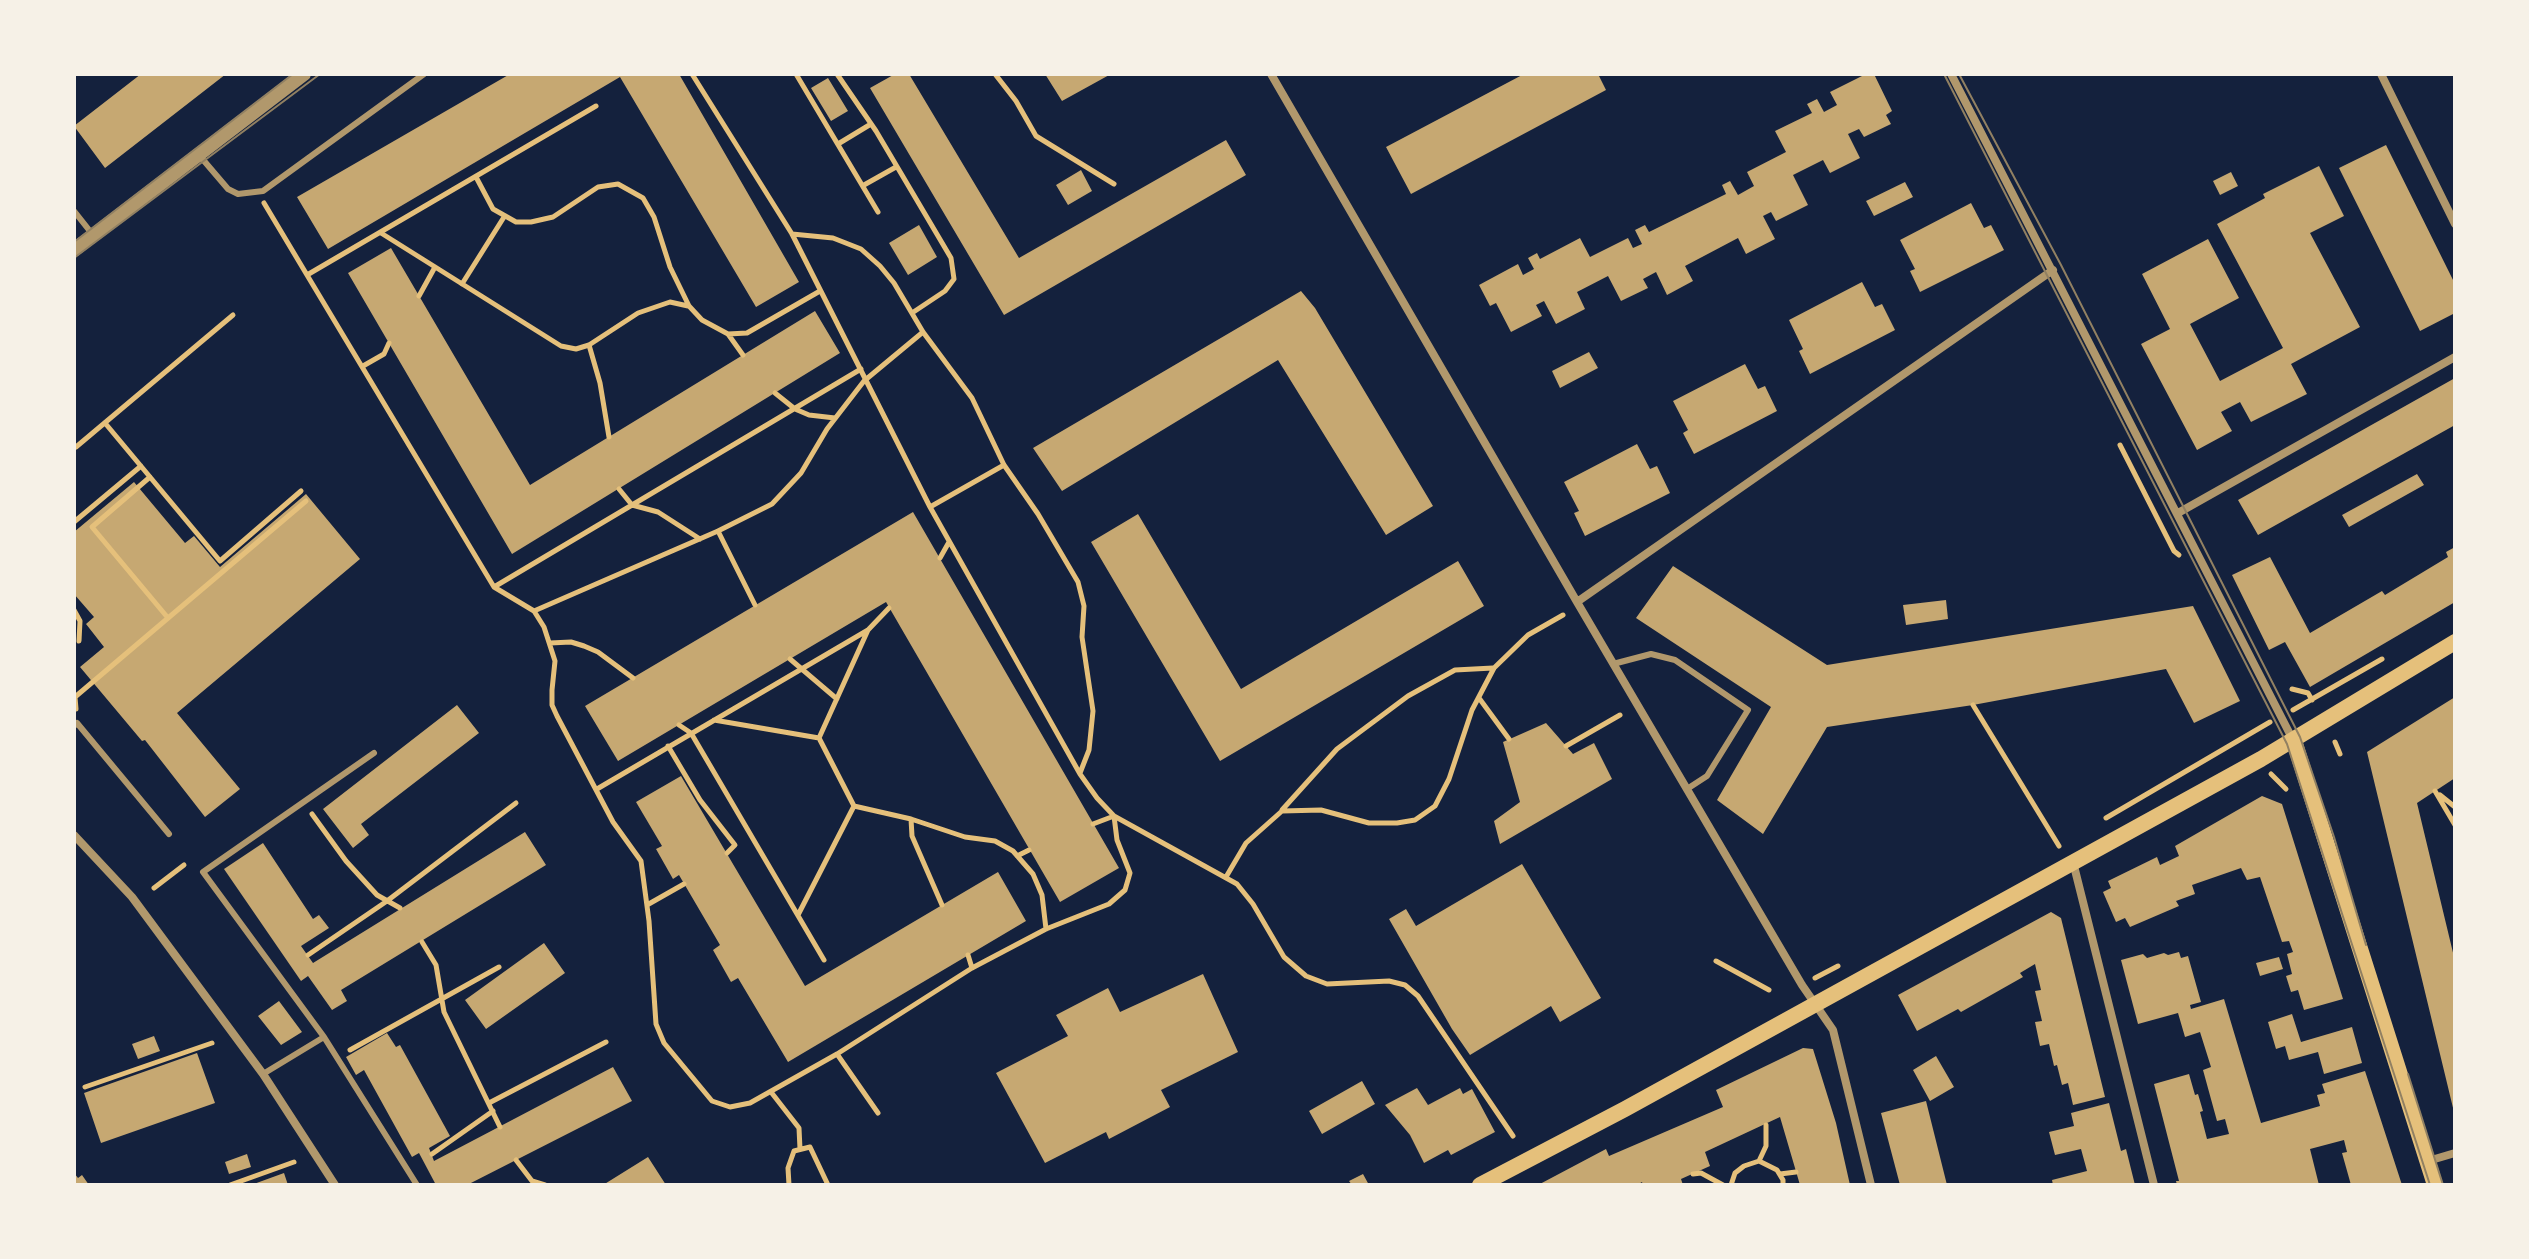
<!DOCTYPE html>
<html>
<head>
<meta charset="utf-8">
<style>
	body { margin:0 }
	#map { position:relative; width:2529px; height:1259px; overflow:hidden; background:#14213d; font-family:Arial,sans-serif }
	canvas { display:block }
	.frame { position:absolute; inset:0; border:76px solid #f6f1e7; pointer-events:none }
</style>
</head>
<body>
<div id="map">
<canvas width="2529" height="1259"></canvas>
<div class="frame"></div>
</div>
<script>
const context = document.querySelector('canvas').getContext('2d');
context.lineJoin = 'round';
function fillPath(path, color) { context.fillStyle = color; context.fill(path, 'evenodd'); }
const shape = rows => new Path2D(rows.map(r => 'M' + r).join(''));
function stroke(path, color, width, dash) { context.strokeStyle = color; context.lineWidth = width; context.lineCap = dash ? 'butt' : 'round'; context.setLineDash(dash || []); context.stroke(path); }
const building = shape([
	[141,74,226,74,105,168,74,126],
	[510,74,679,74,799,282,756,307,620,77,328,249,297,197],
	[895,74,909,74,1019,258,1226,140,1246,175,1004,315,870,88],
	[1045,74,1111,74,1062,101],
	[1524,74,1598,74,1606,90,1411,194,1386,147],
	[1866,74,1874,74,1892,111,1886,115,1891,124,1864,137,1859,129,1848,134,1860,158,1830,173,1823,160,1793,175,1808,205,1776,221,1771,212,1763,216,1775,239,1746,254,1738,238,1685,266,1693,281,1667,295,1656,272,1643,279,1648,288,1621,301,1608,276,1577,292,1585,309,1556,324,1544,301,1536,305,1542,316,1511,332,1496,303,1490,306,1479,285,1518,264,1523,275,1534,269,1528,258,1537,253,1540,259,1580,238,1590,257,1628,238,1633,248,1642,244,1635,230,1645,225,1649,232,1726,194,1722,185,1730,181,1738,195,1754,186,1747,172,1786,152,1775,131,1812,113,1807,104,1817,99,1824,112,1837,105,1830,92],
	[828,78,848,111,831,121,811,88],
	[2386,145,2455,284,2455,313,2420,331,2339,168],
	[2319,166,2344,216,2310,233,2360,327,2291,364,2307,394,2251,422,2240,402,2221,412,2232,431,2197,450,2141,344,2170,329,2142,274,2208,239,2239,298,2190,324,2220,381,2283,348,2217,224,2265,198,2263,194],
	[1081,170,1092,191,1068,205,1056,185],
	[2231,172,2238,186,2220,195,2213,181],
	[1905,182,1913,197,1874,216,1866,201],
	[1971,203,1984,228,1991,225,2004,250,1920,292,1910,271,1915,269,1900,240],
	[919,225,937,257,908,275,889,243],
	[391,248,530,485,815,311,840,353,512,554,348,273],
	[1862,282,1875,307,1882,304,1895,330,1810,374,1799,351,1803,349,1789,320],
	[1301,291,1315,308,1433,506,1386,535,1278,360,1062,491,1033,448],
	[1589,352,1598,368,1560,388,1552,371],
	[1745,364,1758,389,1765,386,1777,411,1694,454,1683,433,1688,430,1673,401],
	[2455,378,2455,425,2258,535,2238,500],
	[1637,444,1650,469,1657,466,1670,493,1585,536,1574,513,1579,511,1564,482],
	[2417,474,2424,485,2349,527,2342,515],
	[134,482,185,543,194,536,220,567,306,494,360,559,177,713,240,789,205,817,145,740,142,741,80,667,104,647,86,624,94,617,74,594,74,532],
	[913,512,1119,868,1060,902,886,602,618,761,585,706],
	[1138,514,1241,689,1458,561,1484,606,1220,761,1091,542],
	[2455,547,2455,602,2310,687,2285,642,2269,650,2232,575,2270,557,2310,633,2382,591,2385,595,2448,557,2446,552],
	[1673,566,1827,665,2193,606,2240,701,2194,723,2166,669,1973,705,1827,727,1763,834,1717,800,1771,707,1636,618],
	[1946,600,1948,619,1906,625,1903,605],
	[2455,697,2455,778,2417,803,2455,961,2454,1112,2367,752],
	[457,705,479,733,361,824,369,835,353,848,323,809],
	[1546,723,1573,754,1594,743,1612,779,1500,844,1494,821,1520,802,1503,742],
	[681,776,805,986,998,872,1026,921,788,1062,738,978,731,982,713,950,720,945,679,875,673,879,656,849,662,846,636,802],
	[2262,796,2282,804,2343,999,2304,1010,2298,990,2291,992,2286,976,2292,974,2287,954,2293,952,2289,941,2282,942,2260,877,2247,880,2241,868,2192,885,2195,894,2176,901,2179,906,2130,927,2125,918,2116,922,2103,892,2111,888,2108,881,2157,857,2160,865,2179,856,2175,846],
	[525,832,546,865,341,990,347,1001,332,1010,308,976,301,981,224,869,263,843,313,919,319,915,329,928,301,946,313,963],
	[1522,864,1601,998,1560,1022,1551,1006,1470,1055,1452,1029,1389,919,1406,909,1416,926],
	[2051,912,2061,918,2105,1097,2073,1105,2068,1083,2062,1085,2057,1065,2054,1066,2049,1044,2040,1046,2035,1022,2042,1021,2035,991,2041,990,2035,964,2020,973,2023,977,1961,1012,1958,1009,1917,1031,1898,995],
	[544,943,565,973,486,1029,465,1000],
	[2179,952,2181,958,2188,956,2201,1002,2190,1005,2191,1009,2224,999,2261,1123,2320,1106,2317,1095,2325,1093,2322,1084,2365,1071,2402,1185,2351,1185,2342,1153,2347,1152,2344,1140,2310,1149,2319,1185,2177,1185,2176,1181,2179,1181,2154,1084,2189,1074,2195,1095,2198,1094,2203,1111,2200,1112,2207,1139,2229,1134,2225,1119,2217,1121,2203,1070,2211,1067,2200,1032,2185,1037,2178,1013,2138,1024,2121,960,2143,954,2147,958,2164,953,2168,955],
	[2279,957,2283,969,2260,976,2256,963],
	[1203,974,1238,1052,1161,1090,1170,1107,1109,1139,1106,1132,1045,1163,996,1073,1068,1036,1056,1015,1108,988,1120,1012],
	[279,1001,302,1032,281,1045,258,1016],
	[2292,1014,2301,1042,2352,1027,2362,1063,2324,1074,2318,1052,2289,1060,2285,1046,2276,1049,2268,1022],
	[387,1033,396,1047,400,1045,450,1136,429,1148,434,1161,613,1067,632,1101,467,1185,436,1185,419,1153,412,1157,364,1070,356,1075,346,1057],
	[154,1036,160,1051,138,1059,132,1044],
	[1803,1048,1813,1049,1836,1123,1850,1185,1800,1185,1780,1117,1705,1152,1710,1166,1681,1179,1683,1185,1643,1185,1642,1182,1637,1185,1538,1185,1606,1149,1609,1156,1723,1107,1716,1090],
	[197,1053,215,1103,101,1143,84,1093],
	[1936,1056,1954,1087,1930,1101,1913,1070],
	[1362,1081,1375,1104,1322,1134,1309,1111],
	[1417,1088,1428,1105,1460,1088,1463,1094,1472,1089,1495,1132,1451,1155,1448,1150,1424,1163,1410,1135,1385,1105],
	[1926,1101,1947,1185,1900,1185,1881,1113],
	[2109,1103,2121,1151,2126,1149,2135,1185,2053,1185,2052,1180,2087,1171,2081,1149,2055,1155,2049,1132,2074,1126,2071,1113],
	[247,1154,251,1167,229,1174,225,1162],
	[648,1157,666,1185,603,1185],
	[74,1173,78,1178,82,1175,89,1185,74,1185],
	[284,1173,288,1185,251,1185],
	[1363,1174,1369,1185,1352,1185,1349,1181]
]);
const path = shape([
	[692,74,792,234,930,507,1080,774,1097,798,1114,816,1237,884,1253,904,1284,957,1306,976,1327,984,1389,981,1405,985,1418,996,1513,1136],
	[796,74,878,212],
	[837,74,876,131,951,258,954,279,945,291,912,313],
	[995,74,1016,101,1036,136,1114,184],
	[838,144,871,124],
	[476,177,493,209,516,222,531,222,553,217,598,187,618,184,643,198,654,217,670,267,689,306,702,320,728,334,747,333,820,291],
	[864,185,896,167],
	[264,203,307,275,596,106],
	[381,233,561,346,576,349,589,345,638,313,670,302,688,306],
	[792,234,833,238,861,249,880,266,894,283,923,332,972,398,1004,465,1038,514,1078,582,1084,606,1082,637,1093,711,1089,750,1080,773],
	[307,275,494,587,534,611,544,627,555,661,552,690,552,705,557,716,613,822,641,861,649,921,656,1024,664,1043,712,1101,730,1107,750,1103,837,1054,972,968,1046,929,1109,904,1125,890,1130,873,1117,840,1114,816,1093,824],
	[462,284,504,217],
	[419,296,435,267],
	[728,334,743,355],
	[589,345,600,383,609,437],
	[363,366,384,354,389,343],
	[775,393,795,409,809,415,835,418],
	[105,423,220,561,301,491],
	[2120,445,2174,551,2179,555],
	[76,447,233,315],
	[150,477,92,527,168,618],
	[619,489,632,505,658,512,700,539],
	[930,507,1004,465],
	[74,522,141,466],
	[718,531,755,605],
	[940,558,949,542],
	[494,587,861,369],
	[74,610,80,621,79,641],
	[534,611,718,531,772,504,801,473,827,429,864,381,923,332],
	[868,630,819,738,854,806,911,819,965,837,995,841,1013,851,1033,874,1042,895,1046,929],
	[550,643,571,642,584,646,598,652,633,678],
	[790,659,837,699],
	[2292,689,2308,693,2312,700],
	[1479,698,1509,739],
	[1973,705,2059,846],
	[76,709,75,697,306,501],
	[2293,710,2382,659],
	[714,720,819,738],
	[679,725,691,733,824,960],
	[2335,742,2340,754],
	[668,746,700,800,735,845,727,853],
	[1566,746,1620,715],
	[2271,774,2286,789],
	[597,789,868,630,889,608],
	[2435,791,2455,825],
	[2440,795,2455,807],
	[1282,810,1337,749,1408,696,1455,670,1493,668],
	[312,814,346,861,377,895,400,908],
	[2106,818,2270,722],
	[911,819,912,836,942,905],
	[1017,856,1029,850],
	[1226,877,1246,843,1282,811,1321,810,1369,823,1397,823,1415,820,1435,806,1449,779,1472,710,1494,668,1528,635,1563,615],
	[154,888,184,865],
	[647,905,684,884],
	[798,915,854,806],
	[422,942,436,965,444,1012,500,1127],
	[308,955,387,901,516,803],
	[968,955,972,968],
	[1716,961,1769,990],
	[1815,978,1838,966],
	[350,1050,499,967],
	[837,1054,878,1113],
	[85,1087,212,1043],
	[771,1092,799,1128,800,1149],
	[489,1103,606,1042],
	[432,1154,493,1111],
	[516,1160,532,1181,545,1185],
	[1759,1161,1766,1146,1766,1125],
	[1693,1174,1701,1173,1723,1185],
	[1780,1174,1796,1172],
	[230,1185,294,1162],
	[789,1185,788,1168,794,1151,810,1147,828,1185],
	[1731,1185,1735,1173,1744,1166,1759,1161,1777,1170,1783,1180,1783,1185]
]);
const service = shape([
	[199,155,228,189,238,194,263,191,424,74],
	[74,211,93,235],
	[1613,664,1651,654,1675,660,1748,710,1707,776,1687,789],
	[74,726,77,723,169,834],
	[374,753,203,872,324,1037,417,1185],
	[263,1074,324,1037]
]);
const minor = shape([
	[1271,74,1577,602,1802,985,1833,1030,1871,1185],
	[1951,74,2293,740],
	[2381,74,2455,224],
	[2178,513,2455,357],
	[1577,602,2053,270],
	[74,835,132,897,263,1074,335,1185],
	[2073,862,2154,1185],
	[2428,1161,2455,1153]
]);
const tertiary = shape([
	[74,250,304,74]
]);
const secondary = shape([
	[2294,741,2435,1185],
	[1480,1185,1625,1109,2261,759,2455,642]
]);
const tram = shape([
	[1944,74,2287,744,2430,1185],
	[1959,74,2061,265,2300,737,2334,837,2366,945],
	[74,242,293,74],
	[74,258,320,74],
	[2408,1074,2443,1185]
]);
fillPath(building, '#c6a872');
stroke(path, '#e5c07b', 5);
stroke(service, '#b1986c', 6);
stroke(minor, '#b1986c', 8);
stroke(tertiary, '#b1986c', 14);
stroke(secondary, '#e5c07b', 16);
stroke(tram, '#918062', 2);
</script>
</body>
</html>
